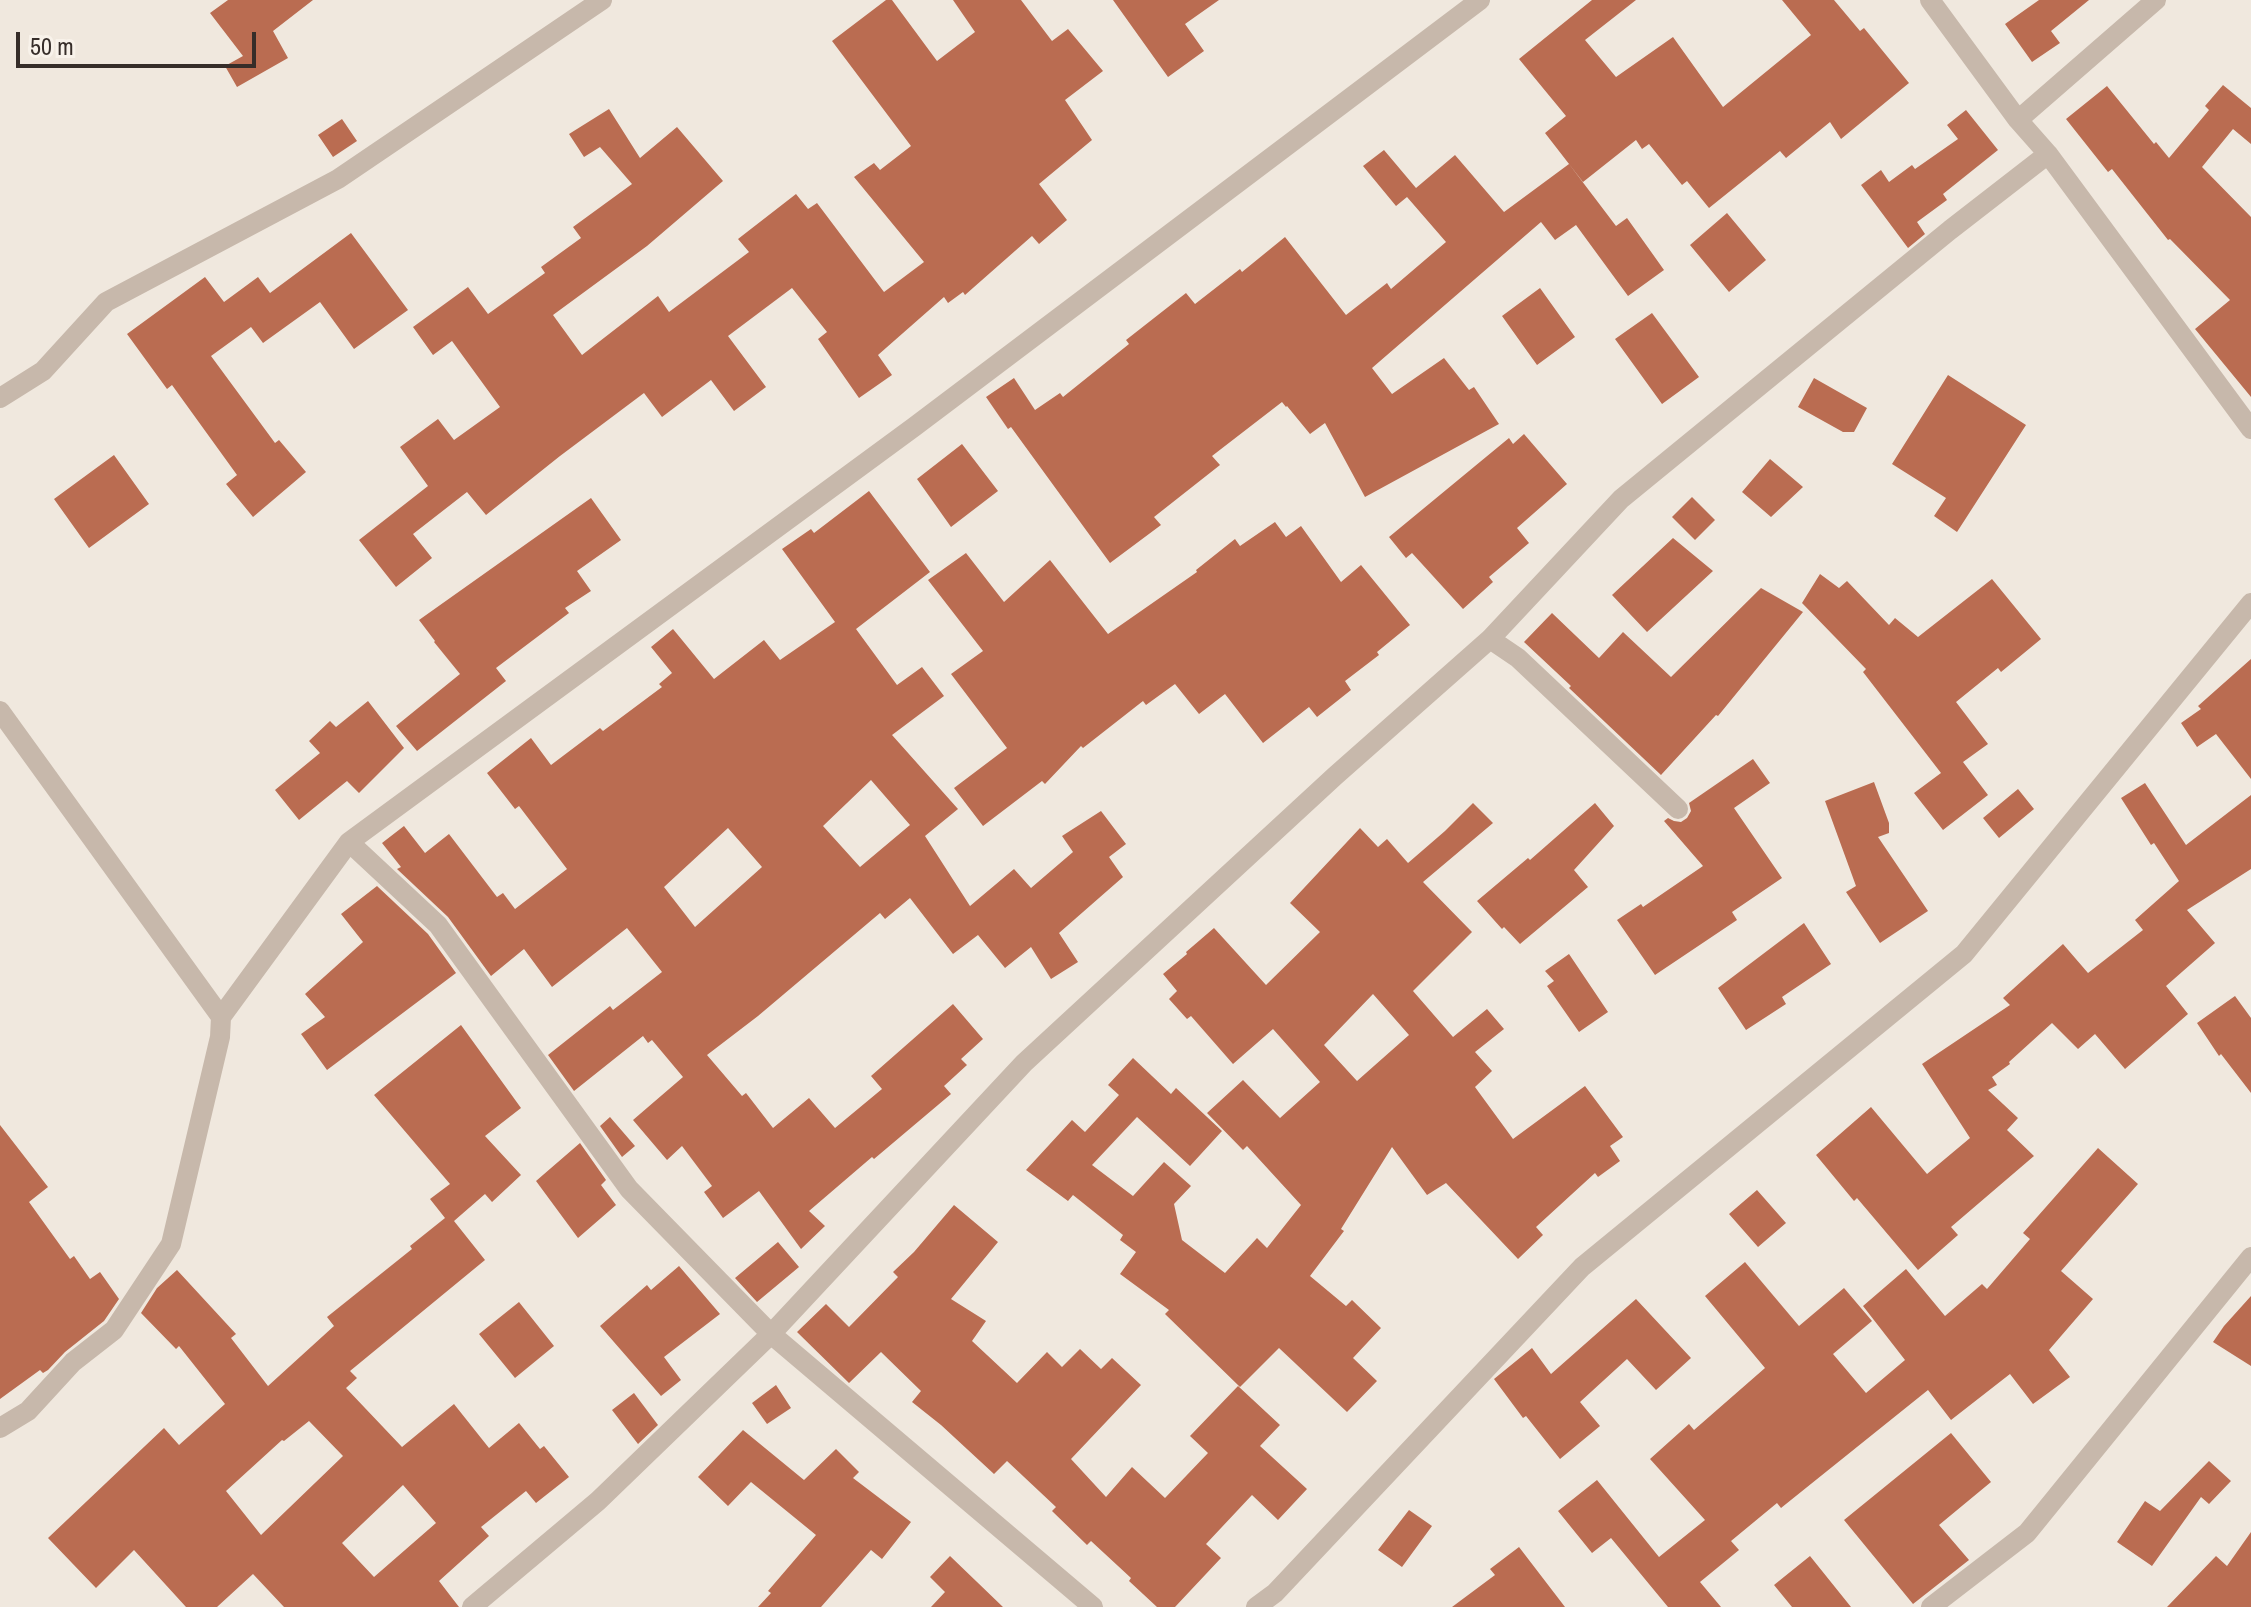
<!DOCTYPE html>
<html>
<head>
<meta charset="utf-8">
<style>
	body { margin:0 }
	#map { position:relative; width:2251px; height:1607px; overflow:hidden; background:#f0e8de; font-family:"Archivo Narrow",sans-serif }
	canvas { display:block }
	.scale { position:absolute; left:16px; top:32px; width:240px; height:36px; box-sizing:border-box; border:4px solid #362d29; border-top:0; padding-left:10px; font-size:24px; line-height:28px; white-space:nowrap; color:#362d29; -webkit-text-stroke:6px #f8f2ea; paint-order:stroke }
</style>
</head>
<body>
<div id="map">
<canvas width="2251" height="1607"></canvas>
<div class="scale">50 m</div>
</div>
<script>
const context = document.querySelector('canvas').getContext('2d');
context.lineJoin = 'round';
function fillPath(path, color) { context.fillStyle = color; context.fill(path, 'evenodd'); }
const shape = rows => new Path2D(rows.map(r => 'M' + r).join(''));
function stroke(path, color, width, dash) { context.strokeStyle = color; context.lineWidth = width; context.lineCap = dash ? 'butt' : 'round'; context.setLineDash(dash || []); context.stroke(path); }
const building = shape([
	[228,0,313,0,273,31,288,58,237,87,225,66,243,56,210,13],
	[886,0,892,0,937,61,975,32,953,0,1021,0,1052,41,1068,29,1103,71,1065,100,1092,140,1039,184,1067,220,1039,244,1032,236,965,295,963,292,948,303,944,297,878,355,892,375,859,398,818,339,827,332,792,288,728,336,766,387,734,411,711,380,662,417,644,393,560,456,486,515,467,492,413,534,432,558,396,587,359,540,428,486,400,447,438,419,454,440,500,407,452,341,433,355,413,327,468,287,488,314,545,273,541,267,581,238,573,227,632,184,600,147,584,157,569,134,609,109,640,158,677,127,723,181,647,246,553,315,582,355,658,296,669,312,749,252,738,239,796,194,808,209,817,203,884,292,924,262,854,177,874,163,880,170,911,146,832,41],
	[1113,0,1219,0,1185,24,1204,51,1168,77],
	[1592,0,1636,0,1585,40,1616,77,1673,37,1723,107,1811,35,1782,0,1834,0,1860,31,1864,28,1909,83,1841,139,1830,122,1786,158,1780,151,1709,208,1687,181,1682,185,1649,144,1642,149,1636,140,1583,182,1545,133,1566,116,1519,59],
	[2039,0,2089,0,2051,31,2060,43,2032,62,2005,24],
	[2223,85,2251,108,2251,144,2233,129,2202,167,2251,217,2251,397,2195,329,2230,300,2170,239,2168,240,2112,169,2108,172,2066,119,2107,86,2154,144,2156,142,2169,158,2209,110,2205,106],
	[1966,110,1998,150,1943,194,1947,200,1917,222,1925,234,1908,248,1861,185,1881,170,1889,182,1912,165,1915,169,1958,139,1947,125],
	[342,119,357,141,333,157,318,135],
	[1384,150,1416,188,1455,155,1504,212,1569,164,1616,226,1627,218,1664,270,1628,296,1576,225,1555,240,1541,222,1372,368,1392,394,1444,358,1469,390,1474,387,1499,424,1365,497,1325,423,1310,434,1287,406,1286,407,1282,402,1212,456,1220,465,1154,517,1161,525,1110,563,1011,427,1008,429,986,397,1014,378,1035,410,1060,393,1063,397,1129,344,1126,340,1186,293,1195,304,1240,269,1242,272,1285,237,1346,315,1387,283,1391,289,1446,242,1407,197,1396,206,1363,166],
	[1727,213,1766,260,1729,292,1690,245],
	[351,233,408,310,354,349,320,302,263,343,251,327,211,356,275,443,279,440,306,472,253,517,226,484,237,475,172,385,167,389,127,334,205,277,224,302,258,277,270,293],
	[1540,288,1575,337,1537,365,1502,316],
	[1652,313,1699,377,1662,404,1615,339],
	[1948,375,2026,425,1957,532,1934,516,1946,498,1892,464],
	[1814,378,1867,408,1854,432,1843,432,1798,407],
	[1524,434,1567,484,1517,528,1529,543,1489,577,1493,582,1463,609,1412,553,1406,558,1389,537,1509,438,1513,444],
	[962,444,998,491,951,527,917,479],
	[114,455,149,504,89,548,54,499],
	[1770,459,1803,487,1771,517,1742,492],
	[869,491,930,572,856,629,897,685,922,667,944,696,892,735,958,809,925,836,970,906,1014,869,1031,888,1073,852,1062,836,1101,811,1126,844,1109,857,1123,877,1059,933,1078,962,1051,979,1031,947,1005,968,978,935,953,954,910,898,885,919,880,913,758,1016,707,1055,742,1096,746,1093,773,1128,809,1098,835,1128,882,1089,871,1076,953,1004,983,1039,961,1059,967,1065,944,1086,951,1094,874,1159,872,1157,809,1211,825,1226,801,1249,759,1191,723,1218,704,1192,712,1186,682,1146,667,1160,633,1120,683,1077,652,1040,648,1043,643,1036,574,1091,548,1055,610,1006,613,1010,662,972,627,928,552,987,524,949,491,976,448,917,397,869,401,867,382,843,404,826,425,853,449,834,497,897,503,893,515,909,567,869,519,806,515,809,487,773,531,738,551,765,600,728,603,731,662,687,659,684,672,673,651,647,673,629,714,679,764,640,780,660,835,622,782,549,811,529,814,533],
	[871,780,910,825,860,867,823,826],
	[728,828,762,867,695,927,664,887],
	[1692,497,1715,520,1695,540,1672,517],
	[591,498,621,540,577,571,591,591,565,608,569,613,496,668,506,681,417,751,396,726,460,674,434,642,435,641,419,620],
	[1275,522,1286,537,1301,526,1341,582,1361,565,1410,625,1377,652,1379,655,1345,681,1351,690,1317,717,1309,707,1263,743,1225,694,1199,714,1175,684,1146,705,1143,701,1083,748,1081,746,1045,784,1042,781,983,826,954,788,1007,748,951,674,983,651,928,580,966,553,1004,602,1050,560,1108,634,1197,572,1196,570,1235,539,1240,546],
	[1673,538,1713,571,1647,632,1612,595],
	[1820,574,1839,588,1847,581,1889,625,1895,618,1918,637,1992,579,2041,639,2001,672,1998,668,1956,702,1988,744,1963,762,1988,795,1943,830,1914,793,1941,773,1863,672,1866,669,1802,603],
	[1761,588,1803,612,1718,716,1716,715,1661,775,1569,688,1571,686,1524,642,1552,613,1599,658,1623,632,1671,677],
	[2251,659,2251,779,2216,734,2197,747,2181,723,2201,709,2198,706],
	[368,701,404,748,359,793,347,781,299,820,275,790,320,753,309,741,330,721,336,727],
	[1753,759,1770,783,1734,808,1782,878,1732,912,1737,920,1655,975,1617,920,1641,904,1643,907,1703,866,1664,821,1668,818,1674,821,1681,822,1687,818,1691,811,1689,803],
	[1874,782,1889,823,1889,833,1878,837,1928,911,1880,943,1846,892,1856,886,1825,801],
	[2145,783,2186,845,2251,795,2251,869,2187,910,2215,943,2166,986,2188,1014,2125,1069,2095,1034,2078,1049,2052,1023,2009,1062,2010,1064,1992,1077,1997,1085,1988,1090,2018,1118,2007,1130,2034,1156,1951,1227,1958,1235,1918,1270,1857,1198,1854,1201,1816,1155,1871,1107,1927,1174,1970,1138,1922,1064,2010,1005,2003,998,2063,944,2088,973,2143,930,2135,920,2179,881,2154,843,2151,845,2121,798],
	[2018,789,2034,809,1999,838,1983,818],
	[1473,803,1493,823,1423,882,1472,932,1413,991,1453,1037,1487,1009,1504,1029,1475,1052,1492,1071,1475,1087,1513,1139,1585,1086,1623,1137,1610,1146,1620,1161,1598,1177,1595,1173,1536,1227,1543,1235,1518,1259,1446,1183,1427,1195,1392,1147,1341,1229,1344,1231,1310,1276,1346,1306,1352,1300,1381,1328,1353,1358,1377,1381,1347,1412,1279,1348,1240,1387,1165,1314,1169,1310,1120,1274,1136,1252,1120,1240,1123,1235,1073,1195,1068,1201,1026,1170,1072,1120,1085,1132,1119,1095,1108,1085,1133,1058,1171,1094,1176,1088,1222,1131,1190,1166,1137,1117,1092,1165,1133,1196,1164,1162,1191,1186,1174,1204,1182,1240,1225,1273,1257,1238,1267,1248,1301,1205,1247,1146,1243,1150,1207,1113,1243,1080,1280,1118,1320,1082,1273,1029,1233,1064,1191,1016,1187,1019,1169,999,1177,991,1163,974,1187,954,1186,952,1214,928,1266,985,1320,932,1290,903,1360,828,1378,847,1387,839,1408,863,1445,831],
	[1373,994,1409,1035,1357,1081,1324,1045],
	[1595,803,1614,826,1574,870,1588,887,1520,944,1504,927,1502,929,1477,901,1528,858,1530,860],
	[377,886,428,934,456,973,327,1070,301,1034,325,1017,305,994,363,942,341,914],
	[1804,923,1831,964,1782,997,1786,1004,1746,1030,1718,988],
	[1569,954,1608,1012,1579,1032,1547,986,1554,981,1545,971],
	[2235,996,2251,1018,2251,1093,2221,1054,2219,1056,2197,1023],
	[461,1025,521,1108,485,1136,521,1175,492,1202,485,1194,454,1221,485,1260,350,1371,357,1378,346,1388,402,1447,454,1404,489,1448,519,1423,540,1449,544,1446,569,1477,536,1503,526,1491,481,1527,489,1536,439,1581,459,1607,284,1607,253,1574,217,1607,186,1607,134,1550,96,1588,48,1538,164,1428,179,1445,225,1404,179,1346,176,1349,141,1313,157,1288,177,1270,236,1334,231,1338,268,1386,334,1326,327,1317,412,1249,410,1246,445,1218,430,1199,450,1184,374,1095],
	[309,1421,343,1456,261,1535,226,1491,282,1440,284,1441],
	[403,1485,436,1523,374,1577,342,1543],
	[610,1117,635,1146,622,1157,600,1126],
	[0,1125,48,1187,29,1202,70,1259,74,1256,90,1279,100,1272,119,1299,104,1321,65,1352,48,1370,43,1373,40,1370,0,1399],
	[580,1143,606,1180,601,1185,616,1205,578,1238,536,1181],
	[2098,1148,2138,1184,2061,1271,2093,1299,2049,1350,2070,1377,2033,1404,2010,1374,1951,1420,1928,1390,1781,1508,1777,1503,1731,1541,1739,1550,1700,1582,1721,1607,1668,1607,1611,1538,1592,1553,1558,1511,1597,1480,1659,1557,1705,1520,1650,1459,1689,1424,1694,1430,1765,1368,1705,1296,1745,1262,1799,1326,1844,1288,1872,1321,1833,1354,1866,1393,1905,1360,1863,1306,1906,1269,1945,1316,1982,1284,1987,1289,2030,1239,2023,1233],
	[1757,1190,1786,1223,1758,1247,1729,1214],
	[954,1205,998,1242,951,1299,986,1321,972,1341,1017,1383,1047,1352,1062,1367,1080,1349,1101,1369,1112,1358,1141,1385,1071,1459,1106,1497,1132,1467,1165,1498,1208,1453,1190,1436,1238,1386,1280,1425,1260,1446,1307,1489,1278,1520,1252,1495,1206,1544,1221,1558,1175,1607,1157,1607,1129,1581,1131,1578,1091,1541,1087,1545,1052,1511,1056,1507,1007,1461,994,1474,941,1425,912,1402,921,1391,881,1352,849,1383,797,1332,826,1304,849,1327,898,1277,893,1272,914,1252],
	[778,1242,799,1267,757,1302,735,1278],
	[679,1266,720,1314,664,1357,681,1380,661,1396,600,1326,647,1285,651,1290],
	[2251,1296,2251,1366,2213,1342,2224,1326],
	[1636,1299,1691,1358,1656,1390,1627,1359,1580,1402,1600,1426,1560,1459,1526,1416,1523,1418,1494,1379,1532,1348,1551,1374],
	[519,1302,554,1346,515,1378,479,1334],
	[776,1385,791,1408,767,1424,752,1403],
	[634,1393,658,1425,638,1444,612,1410],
	[743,1430,804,1480,836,1449,859,1472,853,1478,911,1522,882,1559,871,1550,821,1607,758,1607,771,1593,768,1591,816,1535,751,1482,728,1506,698,1477],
	[1951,1433,1991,1482,1939,1525,1969,1560,1913,1604,1844,1520],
	[2209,1461,2231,1481,2209,1504,2201,1497,2152,1566,2117,1542,2145,1501,2160,1511],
	[1409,1510,1432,1526,1402,1567,1378,1550],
	[2251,1532,2251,1607,2167,1607,2216,1556,2227,1566],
	[1519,1547,1565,1607,1452,1607,1495,1575,1490,1569],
	[950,1556,1003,1607,931,1607,945,1592,930,1577],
	[1810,1556,1851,1607,1792,1607,1774,1585]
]);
const minor = shape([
	[1930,0,2018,120,2048,154,2251,429],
	[2018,120,2156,0],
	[0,398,43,371,106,302,338,179,602,0],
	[1490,639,1518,658,1678,809],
	[0,711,221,1017,220,1037,171,1244,114,1330,73,1362,28,1411,0,1428],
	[349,842,438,925,629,1189,771,1334,1093,1607],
	[221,1017,349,842,914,427,1480,0],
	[472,1607,598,1501,771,1334,1024,1063,1335,776,1490,639,1621,499,1950,230,2048,154],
	[1256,1607,1275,1593,1582,1267,1964,954,2251,603],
	[1931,1607,2027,1533,2251,1257]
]);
fillPath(building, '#ba6c51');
stroke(minor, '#c7b8ab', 20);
</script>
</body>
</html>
